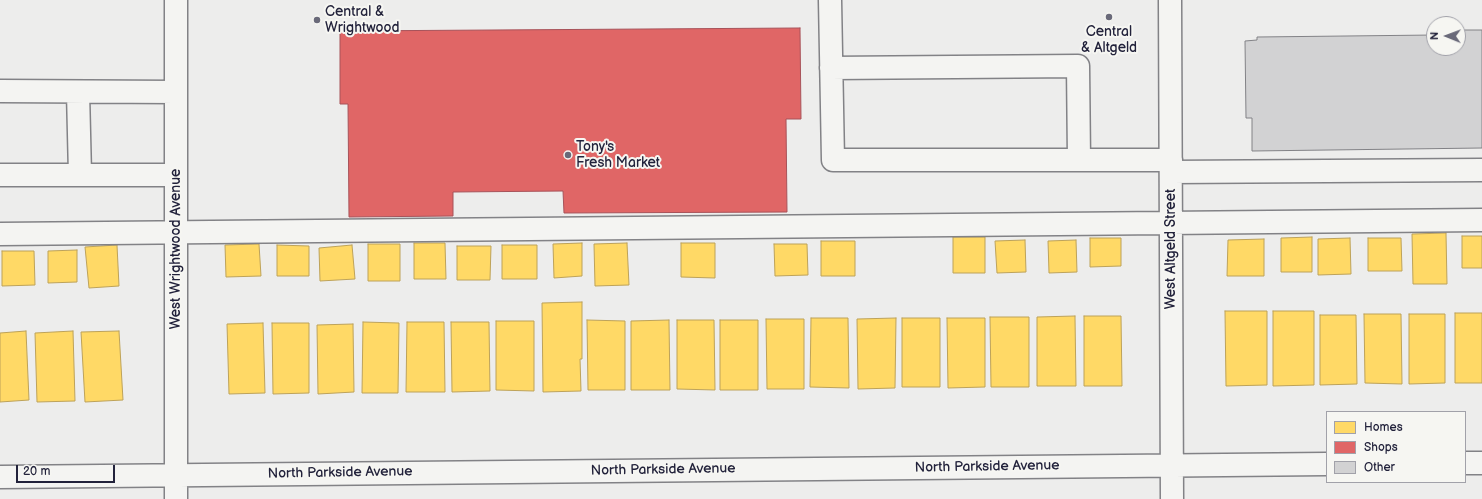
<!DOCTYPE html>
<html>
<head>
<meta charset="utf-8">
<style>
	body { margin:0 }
	#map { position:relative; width:1482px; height:499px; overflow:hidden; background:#ededec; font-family:"Balsamiq Sans",sans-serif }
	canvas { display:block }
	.legend { position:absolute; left:1326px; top:411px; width:140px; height:72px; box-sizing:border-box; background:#f6f6f2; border:1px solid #a1a1a9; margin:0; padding:5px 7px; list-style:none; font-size:12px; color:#22223b }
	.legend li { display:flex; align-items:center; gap:8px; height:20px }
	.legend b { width:20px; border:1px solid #a1a1a9 }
	.north { position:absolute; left:1426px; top:16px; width:40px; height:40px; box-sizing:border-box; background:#f6f6f2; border:1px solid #a1a1a9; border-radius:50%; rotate:271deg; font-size:11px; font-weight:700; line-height:16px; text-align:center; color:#22223b }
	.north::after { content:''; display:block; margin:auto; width:14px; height:18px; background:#696979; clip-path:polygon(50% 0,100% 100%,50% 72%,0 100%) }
	.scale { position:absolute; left:16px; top:465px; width:99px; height:18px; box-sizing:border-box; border:2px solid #22223b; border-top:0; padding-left:5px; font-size:12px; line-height:14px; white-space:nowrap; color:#22223b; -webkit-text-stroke:3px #f6f6f2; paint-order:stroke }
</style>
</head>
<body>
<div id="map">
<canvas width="1482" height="499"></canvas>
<ul class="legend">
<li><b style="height:11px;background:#ffd966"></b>Homes</li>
<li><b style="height:11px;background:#e06666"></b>Shops</li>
<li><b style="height:11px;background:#d2d2d3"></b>Other</li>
</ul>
<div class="north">N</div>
<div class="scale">20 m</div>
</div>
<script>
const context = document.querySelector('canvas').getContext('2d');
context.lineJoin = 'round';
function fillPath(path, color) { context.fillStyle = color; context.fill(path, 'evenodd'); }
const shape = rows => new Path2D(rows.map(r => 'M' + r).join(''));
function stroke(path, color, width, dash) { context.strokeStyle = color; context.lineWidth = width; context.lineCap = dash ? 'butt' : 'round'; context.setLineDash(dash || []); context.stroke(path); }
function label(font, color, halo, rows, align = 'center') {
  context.font = font + ' "Balsamiq Sans",sans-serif'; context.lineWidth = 4; context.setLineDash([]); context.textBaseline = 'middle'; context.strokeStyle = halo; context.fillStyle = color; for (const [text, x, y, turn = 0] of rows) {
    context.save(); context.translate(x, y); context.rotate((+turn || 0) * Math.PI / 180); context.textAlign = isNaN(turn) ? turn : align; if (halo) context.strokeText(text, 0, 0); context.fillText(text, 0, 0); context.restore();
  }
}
const homes = shape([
	[1446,233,1447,284,1413,284,1412,234,1446,233],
	[1462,236,1482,236,1482,268,1462,268,1462,236],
	[953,237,985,237,985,273,953,273,953,237],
	[1312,237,1312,272,1281,272,1281,238,1312,237],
	[1090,238,1121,238,1121,266,1090,267,1090,238],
	[1350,238,1351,274,1318,275,1318,239,1350,238],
	[1368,238,1401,238,1402,271,1368,271,1368,238],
	[1264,239,1264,276,1227,276,1228,240,1264,239],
	[1025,240,1026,272,997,273,995,241,1025,240],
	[1076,240,1077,272,1049,273,1048,241,1076,240],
	[821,241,855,241,855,276,821,276,821,241],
	[414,243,445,243,446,279,414,279,414,243],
	[582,243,582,276,554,278,553,244,582,243],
	[627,243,629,285,595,286,594,244,627,243],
	[681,243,715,243,715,278,681,277,681,243],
	[259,244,261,276,226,277,225,245,259,244],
	[368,244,400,244,400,281,368,281,368,244],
	[774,244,807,244,808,275,775,276,774,244],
	[117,245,119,286,89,288,85,247,117,245],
	[277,245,309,246,309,276,277,276,277,245],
	[352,245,355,279,320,281,319,248,352,245],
	[502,245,537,245,537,279,502,279,502,245],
	[457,246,491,246,490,280,457,280,457,246],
	[77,250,77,282,48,283,48,251,77,250],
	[2,251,34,251,35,285,2,286,2,251],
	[582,302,582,359,580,359,581,391,543,392,542,303,582,302],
	[1225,311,1267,311,1267,385,1226,386,1225,311],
	[1273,311,1314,311,1314,385,1273,386,1273,311],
	[1455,313,1482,313,1482,383,1455,383,1455,313],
	[1364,314,1401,314,1402,384,1365,383,1364,314],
	[1409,314,1445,314,1445,383,1409,384,1409,314],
	[1320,315,1356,315,1357,384,1320,385,1320,315],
	[1075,316,1076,386,1037,386,1037,317,1075,316],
	[1084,316,1121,316,1122,386,1084,386,1084,316],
	[990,317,1029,317,1029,387,991,387,990,317],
	[811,318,848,318,849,388,810,387,811,318],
	[896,318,895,388,858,389,857,319,896,318],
	[902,318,940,318,940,387,902,387,902,318],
	[947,318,985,318,985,387,948,388,947,318],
	[766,319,804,319,804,389,767,389,766,319],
	[587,320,625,321,625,390,588,390,587,320],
	[669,320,670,390,631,390,631,321,669,320],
	[677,320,714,320,715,390,677,389,677,320],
	[720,320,758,320,758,390,720,390,720,320],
	[496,321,534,321,534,391,496,390,496,321],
	[363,322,399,323,398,393,362,393,363,322],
	[407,322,444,322,445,392,406,392,407,322],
	[451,322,489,322,490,391,452,392,451,322],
	[263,323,265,393,229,394,227,324,263,323],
	[272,323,309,323,309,393,273,394,272,323],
	[353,324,354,392,318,394,317,325,353,324],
	[26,331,29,400,0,402,0,333,26,331],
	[73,331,75,401,37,402,35,333,73,331],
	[119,331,123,400,85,402,81,332,119,331]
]);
const shops = shape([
	[800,28,801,119,786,119,787,212,564,213,563,191,453,192,453,216,349,217,348,104,340,104,340,31,800,28]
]);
const building = shape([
	[1458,30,1482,30,1482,148,1252,151,1252,118,1246,118,1245,41,1257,40,1257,37,1434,35,1434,48,1458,48,1458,30]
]);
const minor = shape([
	[176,0,176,499],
	[830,0,833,160,1171,160],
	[1170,0,1172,499],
	[831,68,1078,66,1079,160],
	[0,91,176,92],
	[78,92,80,175],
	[1171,172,1482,170],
	[0,175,176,175],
	[0,234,1482,220],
	[1465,463,1482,463],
	[0,477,1327,464]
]);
const markers = [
	[1109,17,4,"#696979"],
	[317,20,4,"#696979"],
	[568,155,4,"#696979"]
];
const poiNames = [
	["Central &",325,12],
	["Wrightwood",325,28],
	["Central",1109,32,"center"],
	["& Altgeld",1109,48,"center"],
	["Tony's",576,147],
	["Fresh Market",576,163]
];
const streetNames = [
	["West Wrightwood Avenue",176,249,-90],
	["West Altgeld Street",1171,249,-90],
	["North Parkside Avenue",987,467,-1],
	["North Parkside Avenue",663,470,-1],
	["North Parkside Avenue",340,473,-1]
];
fillPath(homes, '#ffd966');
stroke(homes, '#bda259', 1);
fillPath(shops, '#e06666');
stroke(shops, '#a75259', 1);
fillPath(building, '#d2d2d3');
stroke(building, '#828286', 1);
stroke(minor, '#828286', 25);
stroke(minor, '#f4f4f2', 22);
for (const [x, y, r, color] of markers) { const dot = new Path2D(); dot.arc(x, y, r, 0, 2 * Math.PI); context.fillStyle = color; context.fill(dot); stroke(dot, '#f6f6f2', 1.5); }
label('14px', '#22223b', '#f6f6f2', poiNames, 'left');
label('14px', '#22223b', '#f6f6f2', streetNames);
</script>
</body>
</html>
